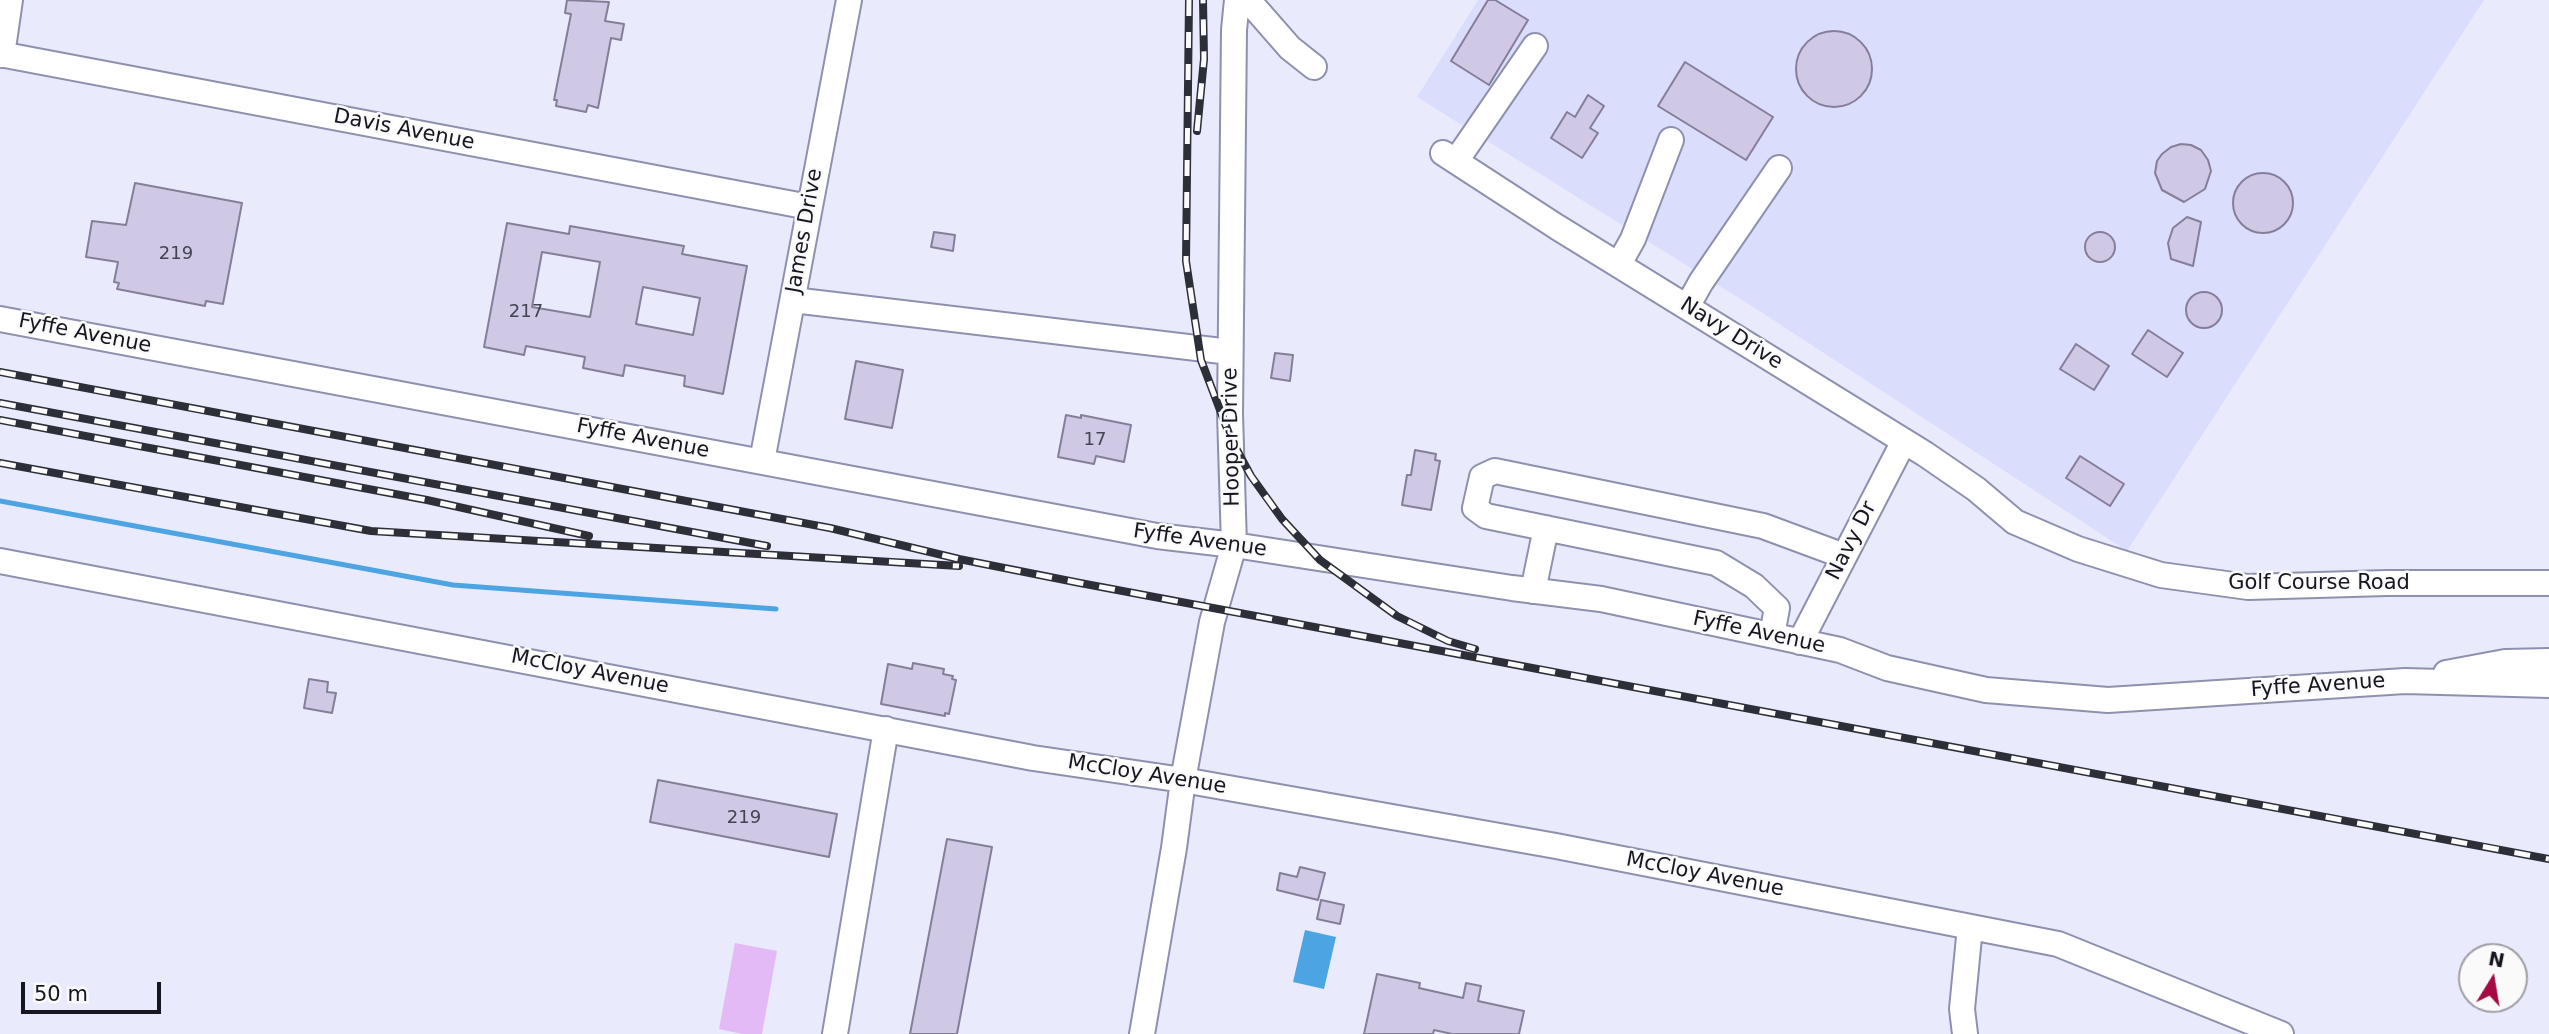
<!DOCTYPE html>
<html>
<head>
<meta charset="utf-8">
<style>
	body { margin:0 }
	#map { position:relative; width:2549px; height:1034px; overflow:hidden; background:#e9ebfd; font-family:"DejaVu Sans",sans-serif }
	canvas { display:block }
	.north { position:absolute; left:2458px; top:943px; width:70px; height:70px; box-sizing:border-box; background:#fafafa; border:2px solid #9e9fa3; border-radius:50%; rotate:11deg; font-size:19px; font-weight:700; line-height:28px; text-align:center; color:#151620 }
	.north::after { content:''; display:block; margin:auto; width:24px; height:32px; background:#a40a43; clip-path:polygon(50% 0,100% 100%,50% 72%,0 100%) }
	.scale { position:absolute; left:21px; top:982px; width:140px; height:32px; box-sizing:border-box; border:4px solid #151620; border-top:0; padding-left:9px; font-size:21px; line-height:24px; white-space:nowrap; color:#151620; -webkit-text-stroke:5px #fafafa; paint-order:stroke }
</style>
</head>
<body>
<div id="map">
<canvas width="2549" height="1034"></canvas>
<div class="north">N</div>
<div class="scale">50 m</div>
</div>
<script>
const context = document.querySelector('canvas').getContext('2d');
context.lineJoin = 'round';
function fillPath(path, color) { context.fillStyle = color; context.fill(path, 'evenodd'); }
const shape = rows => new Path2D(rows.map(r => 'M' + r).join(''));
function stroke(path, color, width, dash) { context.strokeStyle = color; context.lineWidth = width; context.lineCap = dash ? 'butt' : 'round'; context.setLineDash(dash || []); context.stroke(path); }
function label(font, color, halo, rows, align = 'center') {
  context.font = font + ' "DejaVu Sans",sans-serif'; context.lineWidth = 5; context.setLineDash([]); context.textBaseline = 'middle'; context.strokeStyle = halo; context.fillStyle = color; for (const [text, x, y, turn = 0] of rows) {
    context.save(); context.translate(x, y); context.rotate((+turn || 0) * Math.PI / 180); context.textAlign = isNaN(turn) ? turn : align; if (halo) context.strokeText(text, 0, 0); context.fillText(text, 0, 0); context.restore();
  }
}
const built = shape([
	[1478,0,2484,0,2127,551,1761,312,1417,97]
]);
const green = shape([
	[735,943,777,951,762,1034,742,1034,719,1029]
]);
const water = shape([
	[1305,930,1336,937,1324,989,1293,982]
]);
const stream = shape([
	[0,501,453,585,776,609]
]);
const building = shape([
	[567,0,609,2,605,21,624,24,621,40,611,38,598,108,588,105,586,112,556,106,557,100,554,100,571,14,565,13,567,0],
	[1488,0,1495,0,1528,20,1489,85,1451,61,1488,0],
	'1796 69a38 38 0 1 1 76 0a38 38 0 1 1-76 0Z',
	[1685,62,1773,117,1746,160,1658,106,1685,62],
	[1588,95,1604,106,1590,128,1598,133,1582,158,1551,138,1567,112,1575,117,1588,95],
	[2181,144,2191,145,2201,150,2208,160,2211,171,2205,189,2184,202,2162,190,2155,173,2157,161,2162,154,2171,147,2181,144],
	'2233 203a30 30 0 1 1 60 0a30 30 0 1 1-60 0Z',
	[135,183,242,203,223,304,206,301,205,306,117,289,119,283,114,282,118,262,86,257,92,221,126,225,135,183],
	[2187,217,2201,222,2193,266,2171,259,2168,243,2173,228,2187,217],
	[507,223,569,234,570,226,684,246,682,254,747,266,723,394,684,386,685,376,625,365,623,376,583,368,585,357,526,346,524,355,484,347,507,223],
	[542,252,600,262,590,317,532,307,542,252],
	[643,287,700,298,693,335,636,324,643,287],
	[934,232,955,235,953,251,931,247,934,232],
	'2085 247a15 15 0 1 1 30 0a15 15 0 1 1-30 0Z',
	'2186 310a18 18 0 1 1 36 0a18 18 0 1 1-36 0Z',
	[2148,330,2183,353,2167,377,2132,354,2148,330],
	[2076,344,2109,366,2094,390,2060,369,2076,344],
	[1275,353,1293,355,1290,381,1271,378,1275,353],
	[856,361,903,370,892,428,845,419,856,361],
	[1066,415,1081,418,1081,415,1131,425,1124,462,1096,456,1094,464,1058,457,1066,415],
	[1415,450,1436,454,1435,460,1440,461,1431,510,1402,505,1407,475,1411,475,1415,450],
	[2080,456,2124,484,2110,506,2066,478,2080,456],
	[913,663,944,669,943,674,953,676,952,679,956,680,949,714,945,713,945,716,881,704,888,664,912,669,913,663],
	[309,679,328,682,327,692,336,693,332,713,304,708,309,679],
	[658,780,837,814,829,857,650,822,658,780],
	[947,839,992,847,957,1034,910,1034,947,839],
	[1300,867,1325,873,1318,900,1277,890,1280,873,1297,877,1300,867],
	[1321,900,1344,905,1340,924,1317,919,1321,900],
	[1377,974,1420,983,1419,988,1463,998,1466,983,1481,986,1478,1001,1524,1011,1519,1034,1452,1034,1434,1030,1433,1034,1364,1034,1377,974]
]);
const minor = shape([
	[1248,0,1290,48,1314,67],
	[0,54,809,207],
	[2,55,10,0],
	[1443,153,1557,227,1925,454,1976,489,2015,522,2078,549,2161,575,2248,587,2387,583,2549,583],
	[1456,161,1535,46],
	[1619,264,1633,239,1671,140],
	[793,300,1230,352],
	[1687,307,1701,282,1779,168],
	[0,319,1157,536,1234,545,1512,588,1601,599,1840,650,1887,668,1986,690,2108,700,2405,681,2549,685],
	[762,461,849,0],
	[0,561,1033,758,1183,780,1556,846,2058,944,2281,1034],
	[1533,591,1546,528],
	[1772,635,1777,608,1754,586,1716,563,1486,516,1475,508,1482,477,1495,471,1763,526,1844,556],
	[1800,642,1904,441],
	[2446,673,2505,662,2549,661],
	[835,1034,886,729],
	[1142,1034,1174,848,1183,780,1212,622,1234,545,1230,414,1234,30,1237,0],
	[1965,1034,1962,1009,1970,927]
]);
const rail = shape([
	[1189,0,1186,261,1201,360,1231,439,1251,476,1282,519,1320,560,1397,616,1448,641,1475,649],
	[1197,131,1204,59,1203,0],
	[0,372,830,528,959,559,1080,583,2549,859],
	[0,403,767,546],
	[0,420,427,500,589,536],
	[0,463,371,531,959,566]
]);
const numberNames = [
	["219",176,254],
	["217",526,312],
	["17",1095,440],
	["219",744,818]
];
const streetNames = [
	["Davis Avenue",404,130,11],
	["James Drive",805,231,-80],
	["Fyffe Avenue",85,334,11],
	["Navy Drive",1731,334,32],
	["Hooper Drive",1232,437,-91],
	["Fyffe Avenue",643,439,11],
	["Fyffe Avenue",1200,541,8],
	["Navy Dr",1852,541,-63],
	["Golf Course Road",2319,584],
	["Fyffe Avenue",1759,633,12],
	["McCloy Avenue",590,672,11],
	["Fyffe Avenue",2318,686,-4],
	["McCloy Avenue",1147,775,9],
	["McCloy Avenue",1705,875,11]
];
fillPath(built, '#dadefc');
fillPath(green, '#e3baf5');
fillPath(water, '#4ca4e3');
stroke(stream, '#4ca4e3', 5);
fillPath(building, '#d0c9e6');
stroke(building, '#857e99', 2);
stroke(minor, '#8e91ad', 28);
stroke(minor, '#fff', 24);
stroke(rail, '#2c2e38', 8);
stroke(rail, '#fafafa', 5, [16]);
label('18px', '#444352', null, numberNames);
label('21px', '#151620', '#fafafa', streetNames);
</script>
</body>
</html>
